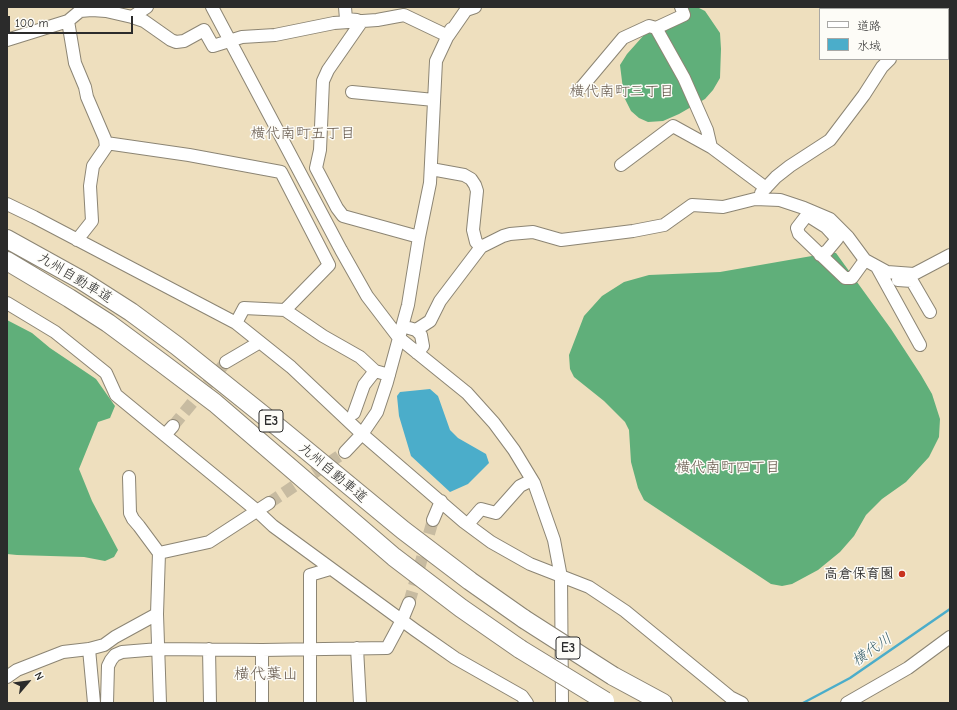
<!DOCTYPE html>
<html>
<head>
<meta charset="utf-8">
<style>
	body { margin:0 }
	#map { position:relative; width:957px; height:710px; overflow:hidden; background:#eedfbe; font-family:"Comic Neue","Klee One",sans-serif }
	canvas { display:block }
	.frame { position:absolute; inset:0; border:8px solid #2b2b2b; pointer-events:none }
	.legend { position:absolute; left:819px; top:8px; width:130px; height:52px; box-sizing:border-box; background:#fdfcf7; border:1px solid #a9a8a5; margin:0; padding:5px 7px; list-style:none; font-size:12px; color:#2b2b2b }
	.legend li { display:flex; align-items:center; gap:8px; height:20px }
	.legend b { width:20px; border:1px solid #a9a8a5 }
	.north { position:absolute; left:8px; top:662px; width:40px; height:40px; -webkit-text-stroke:3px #fdfcf7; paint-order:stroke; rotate:62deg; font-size:11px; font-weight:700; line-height:16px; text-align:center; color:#2b2b2b }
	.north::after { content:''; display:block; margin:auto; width:14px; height:18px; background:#2b2b2b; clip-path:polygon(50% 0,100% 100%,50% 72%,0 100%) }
	.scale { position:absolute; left:8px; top:16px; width:125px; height:18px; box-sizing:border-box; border:2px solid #2b2b2b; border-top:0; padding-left:5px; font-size:12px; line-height:14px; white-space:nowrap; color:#2b2b2b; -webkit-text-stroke:3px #fdfcf7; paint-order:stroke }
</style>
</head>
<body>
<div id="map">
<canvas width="957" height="710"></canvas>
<div class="frame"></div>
<ul class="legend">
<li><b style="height:5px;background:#fff"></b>道路</li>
<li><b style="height:11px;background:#4badca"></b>水域</li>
</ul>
<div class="north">N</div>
<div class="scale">100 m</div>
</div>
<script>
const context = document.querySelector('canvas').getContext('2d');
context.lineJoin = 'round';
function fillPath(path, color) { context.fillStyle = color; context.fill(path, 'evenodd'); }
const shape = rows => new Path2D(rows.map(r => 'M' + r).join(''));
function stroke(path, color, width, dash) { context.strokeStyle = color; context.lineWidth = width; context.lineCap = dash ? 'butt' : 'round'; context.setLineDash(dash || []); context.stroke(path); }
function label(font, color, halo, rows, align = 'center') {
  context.font = font + ' "Comic Neue","Klee One",sans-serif'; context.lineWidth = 3; context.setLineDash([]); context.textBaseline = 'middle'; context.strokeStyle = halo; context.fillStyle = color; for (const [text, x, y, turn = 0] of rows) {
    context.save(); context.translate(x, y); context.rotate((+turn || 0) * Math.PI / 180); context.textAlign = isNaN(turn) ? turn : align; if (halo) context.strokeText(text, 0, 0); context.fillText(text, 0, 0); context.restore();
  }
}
const forest = shape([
	[697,7,705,11,720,33,721,49,720,78,713,90,705,99,679,114,663,121,648,122,639,118,631,111,624,97,620,65,627,54,652,26,685,8],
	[829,253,836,253,891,329,921,375,932,394,940,419,939,437,929,457,906,482,882,499,866,515,854,536,840,552,818,570,792,584,782,586,771,584,644,500,638,488,631,462,629,430,625,422,604,401,574,377,570,369,569,355,584,316,602,296,624,282,649,275,720,272],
	[7,320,32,333,50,348,96,379,115,406,110,418,98,422,79,469,92,501,118,550,114,557,105,561,84,557,17,555,7,554]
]);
const water = shape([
	[430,389,438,396,450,430,458,438,486,454,489,463,468,484,450,492,411,456,399,416,397,396,400,392]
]);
const stream = shape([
	[803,703,850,678,950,609]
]);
const minorTunnel = shape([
	[173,426,226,362],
	[269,503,345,452],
	[409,603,433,520]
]);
const minor = shape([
	[212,7,341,250,367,296,399,338,467,393,494,423,514,450,534,483,554,540,561,577,562,703],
	[345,7,346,19,357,20],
	[831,7,833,9],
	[896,7,899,9],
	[132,17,147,7],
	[68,21,75,63,85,87,87,97,105,139,106,147,93,166,90,186,92,221,77,240],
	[362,21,328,70,323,81,320,150,316,168,337,208,343,216,419,237],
	[656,28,684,78,707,130,711,147,766,188],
	[7,40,68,21,80,11,92,10,106,11,132,17,144,21,171,40,176,42,184,41,204,30,213,46,242,37,275,35,334,23,377,20,404,15,448,36,466,10,475,7],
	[948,46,950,47],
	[581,88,623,38,649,26,656,28,684,15,681,7],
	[352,92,434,100],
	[106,143,189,155,281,172,329,265,285,310,244,308,236,323],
	[621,165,673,126,711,147],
	[431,169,464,175,471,179,475,185,477,191,473,230,476,242,481,247],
	[761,193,776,177,790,166,830,140,864,95,882,67,890,59],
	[7,204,34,217,236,323,291,367,362,434,464,522,491,542,530,564,589,587,625,611,730,697,742,703],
	[820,255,827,251,837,239,826,227,807,215,797,228,799,234,845,278,852,278,865,260],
	[877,267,920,345],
	[898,280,912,281,930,312],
	[7,303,55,332,106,373,116,395,256,510,273,526,415,630,455,658,522,696,527,703],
	[285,310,323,336,360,357,375,371,389,375],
	[409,328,416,330,421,335,423,346,417,353],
	[416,330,430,321,440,301,481,247,503,236,510,234,533,232,561,240,633,231,664,225,692,205,723,207,755,199,780,200,804,208,830,219,848,237,865,260,887,272,914,274,950,255],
	[226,362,260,342],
	[354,413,364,385,375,371],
	[165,435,173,426],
	[345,452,362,434,377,412,387,382,408,305,419,237,430,183,436,61,451,29],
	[129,477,130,513,133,519,139,526,159,553],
	[433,520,441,501],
	[468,524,481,509,496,513,520,486,532,480],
	[157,614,160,703],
	[357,648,360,703],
	[89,649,94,703],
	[209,649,210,703],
	[262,650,262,703],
	[7,677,17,670,63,652,89,649,104,645,115,637,157,614,159,553,209,542,269,503],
	[107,703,108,666,111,660,115,655,122,652,159,649,262,650,387,648,402,620,409,603],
	[310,703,310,575,330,569],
	[847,703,908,668,950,637]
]);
const highway = shape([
	[7,239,81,280,131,312,177,346,283,431,403,530,470,581,524,619],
	[7,261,69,298,108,323,162,363,215,403,394,557,461,608,520,649],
	[613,676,663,703]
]);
const highwayBridge = shape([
	[524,619,613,676],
	[520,649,605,701]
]);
const markers = [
	[902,574,4,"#c8321e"]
];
const shields = [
	[271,421,24],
	[568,648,24]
];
const shieldNames = [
	["E3",271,421],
	["E3",568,648]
];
const streetNames = [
	["九州自動車道",75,278,31],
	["九州自動車道",333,473,40]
];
const poiNames = [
	["高倉保育園",894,574]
];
const neighbourhoodNames = [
	["横代南町三丁目",622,92],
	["横代南町五丁目",303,134],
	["横代南町四丁目",728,468]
];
const waterNames = [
	["横代川",872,650,-35]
];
const quarterNames = [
	["横代葉山",266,674]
];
fillPath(forest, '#60af7a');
fillPath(water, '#4badca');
stroke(stream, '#4badca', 2.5);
stroke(minorTunnel, '#c7bba1', 12, [12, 6]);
stroke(minor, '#8c8574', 14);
stroke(highway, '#8c8574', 20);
stroke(minor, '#fff', 12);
stroke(highway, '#fff', 18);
stroke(highwayBridge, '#8c8574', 20, []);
stroke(highwayBridge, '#fff', 18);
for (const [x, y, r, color] of markers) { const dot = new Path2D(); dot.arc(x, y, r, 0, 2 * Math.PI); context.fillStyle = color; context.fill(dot); stroke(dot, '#fdfcf7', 1.5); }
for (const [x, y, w] of shields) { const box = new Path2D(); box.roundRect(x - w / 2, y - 11, w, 22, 3); context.fillStyle = '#fdfcf7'; context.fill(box); stroke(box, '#2b2b2b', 1); }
label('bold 13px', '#2b2b2b', null, shieldNames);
label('14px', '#2b2b2b', '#fdfcf7', streetNames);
label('bold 14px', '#2b2b2b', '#fdfcf7', poiNames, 'right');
label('15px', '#63564a', '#fdfcf7', neighbourhoodNames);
label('italic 15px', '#385f6b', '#fdfcf7', waterNames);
label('16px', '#63564a', '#fdfcf7', quarterNames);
</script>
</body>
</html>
